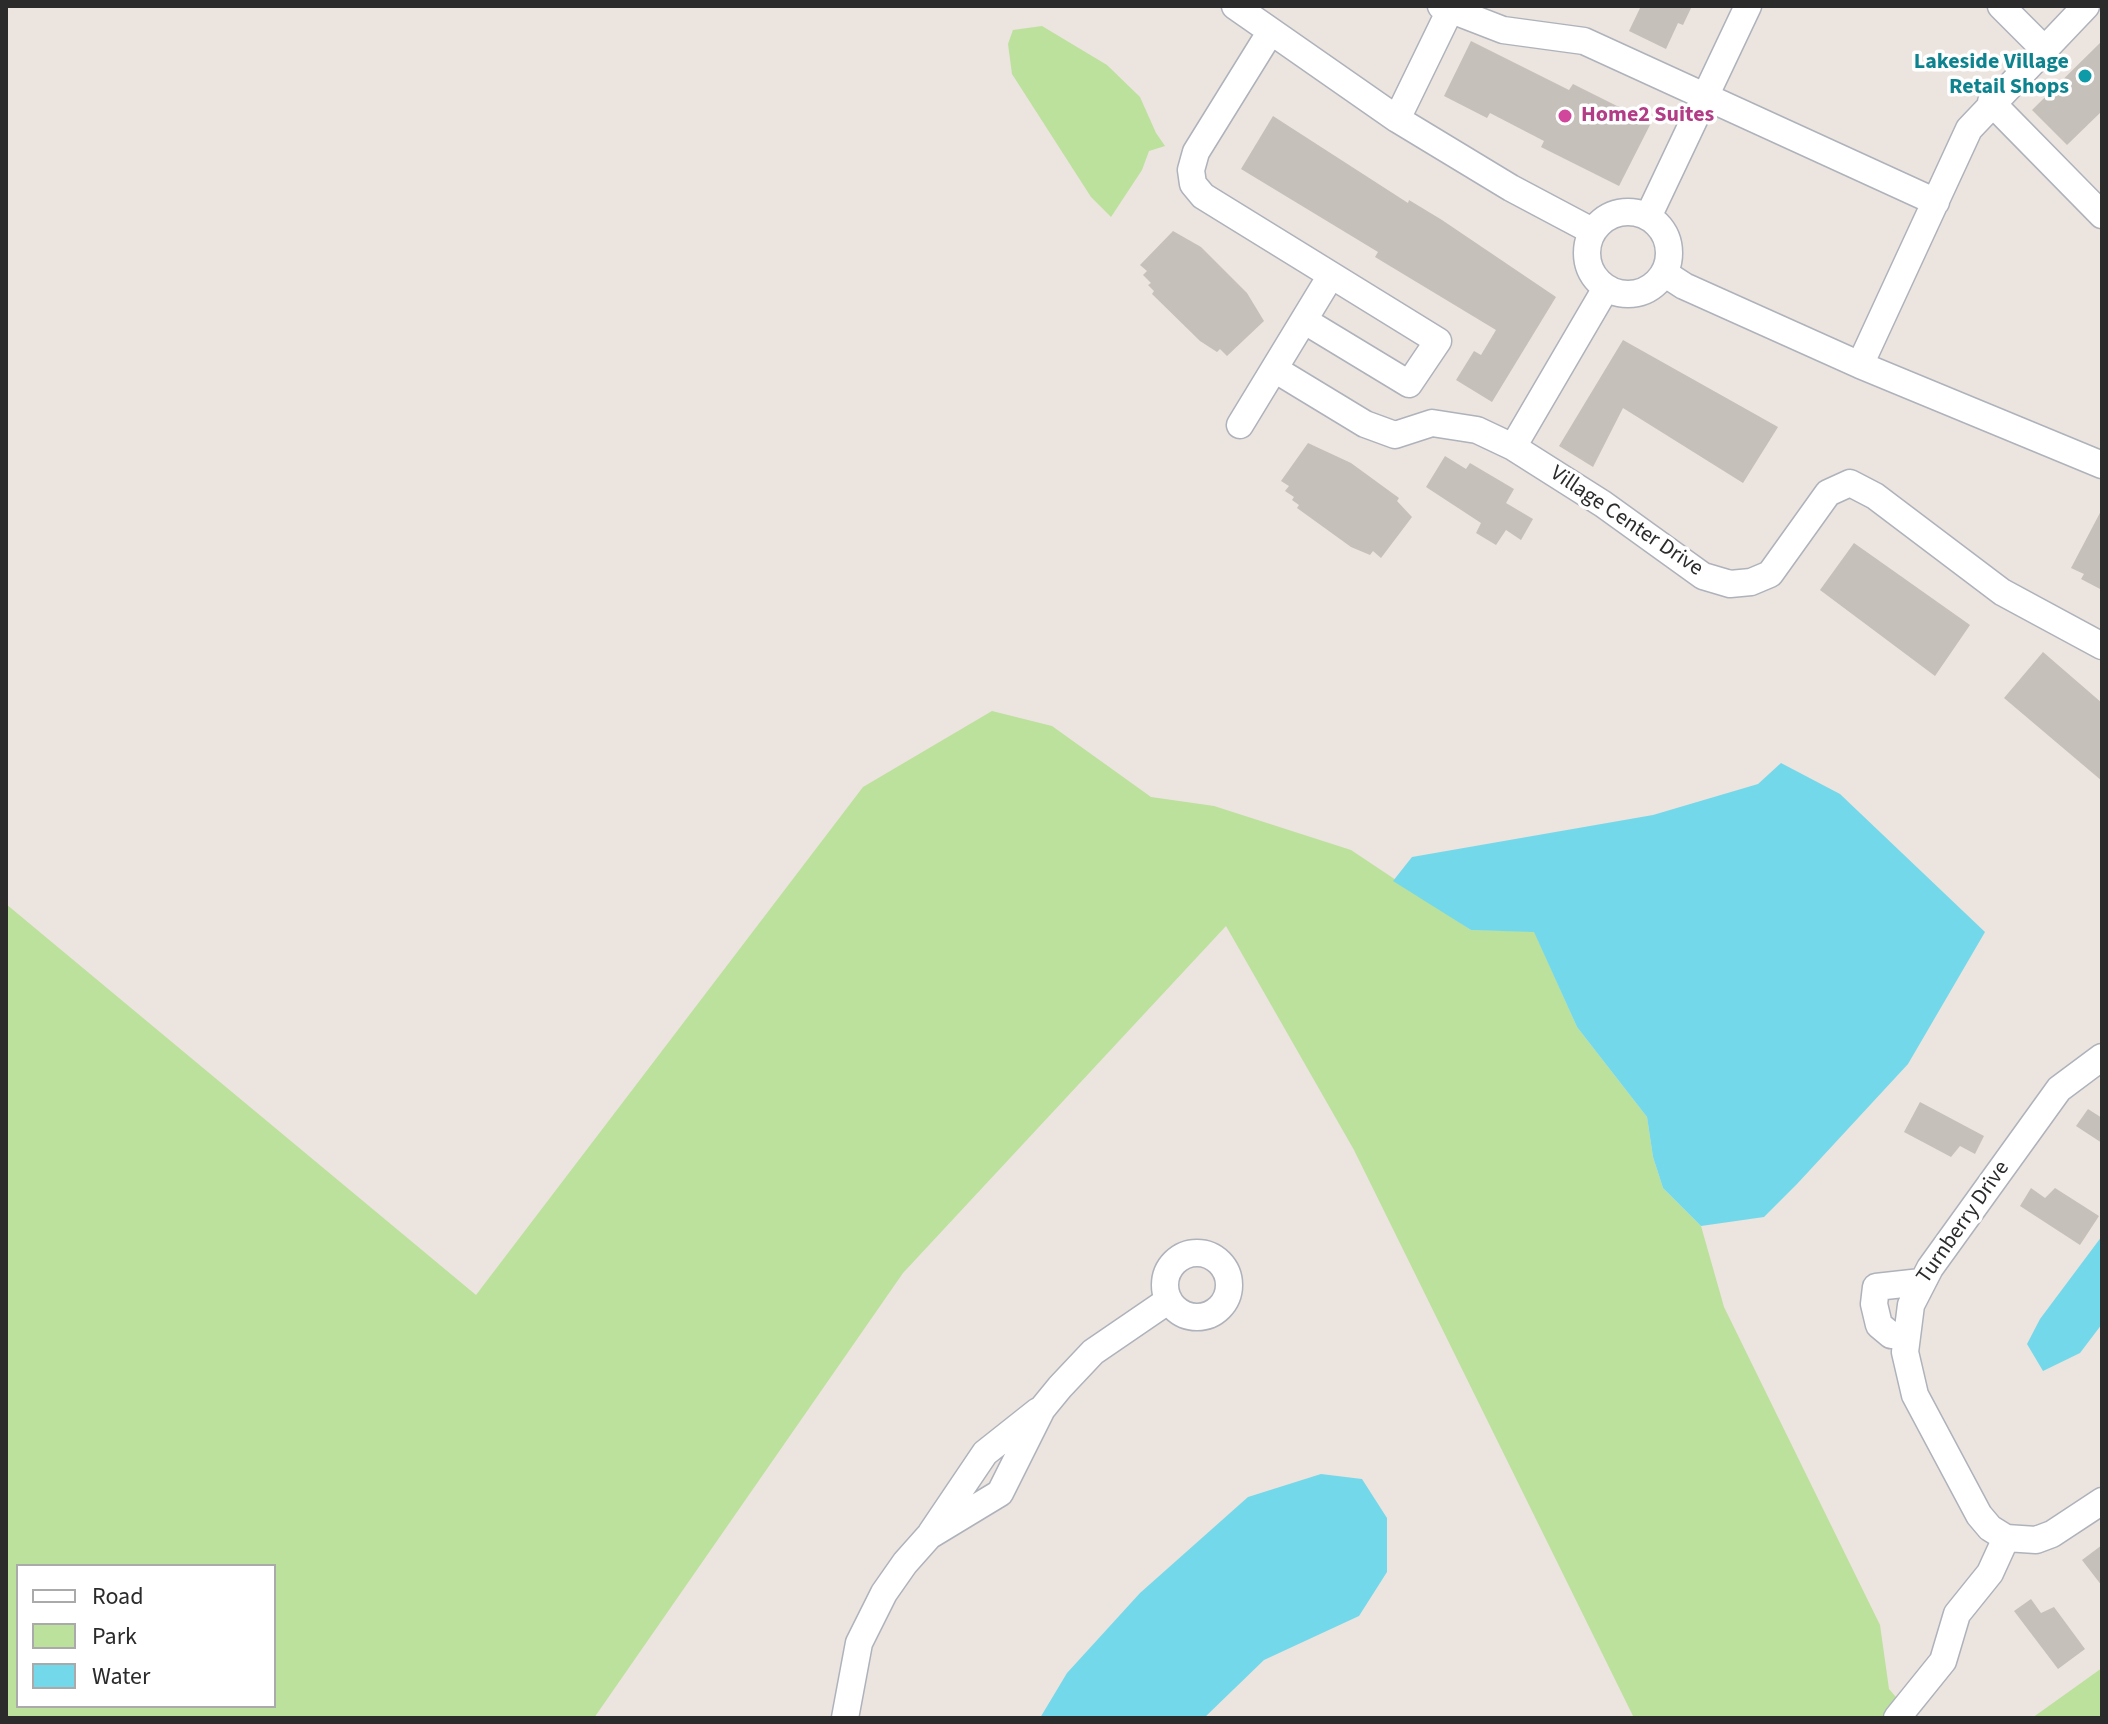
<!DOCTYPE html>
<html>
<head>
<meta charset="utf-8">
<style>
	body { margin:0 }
	#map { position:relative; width:2108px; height:1724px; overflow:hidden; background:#ece4de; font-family:"Source Sans 3",sans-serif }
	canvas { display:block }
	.frame { position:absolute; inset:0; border:8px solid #2b2b2b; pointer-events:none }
	.legend { position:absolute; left:16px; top:1564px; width:260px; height:144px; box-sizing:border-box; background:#fff; border:2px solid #aaa; margin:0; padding:10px 14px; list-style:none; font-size:24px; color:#2b2b2b }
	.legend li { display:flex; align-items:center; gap:16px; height:40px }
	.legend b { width:40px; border:2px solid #aaa }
</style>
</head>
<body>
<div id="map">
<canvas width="2108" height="1724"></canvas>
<div class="frame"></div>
<ul class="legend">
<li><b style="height:10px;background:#fff"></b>Road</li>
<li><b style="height:22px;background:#bbe19c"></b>Park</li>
<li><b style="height:22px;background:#74d8eb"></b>Water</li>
</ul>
</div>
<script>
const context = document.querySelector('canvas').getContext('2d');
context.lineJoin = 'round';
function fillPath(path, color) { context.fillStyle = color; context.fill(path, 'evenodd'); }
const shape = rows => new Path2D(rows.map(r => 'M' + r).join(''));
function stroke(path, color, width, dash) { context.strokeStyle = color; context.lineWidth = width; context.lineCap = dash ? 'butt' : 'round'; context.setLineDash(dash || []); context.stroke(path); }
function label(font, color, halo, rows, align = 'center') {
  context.font = font + ' "Source Sans 3",sans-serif'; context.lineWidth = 7; context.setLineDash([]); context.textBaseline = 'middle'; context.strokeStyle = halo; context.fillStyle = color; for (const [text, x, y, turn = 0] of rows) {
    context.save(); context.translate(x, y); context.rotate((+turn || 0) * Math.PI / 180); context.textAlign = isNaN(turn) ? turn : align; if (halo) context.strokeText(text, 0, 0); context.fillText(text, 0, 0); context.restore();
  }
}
const green = shape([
	[1042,26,1107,65,1140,97,1156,133,1165,146,1149,151,1142,170,1111,217,1091,197,1012,74,1008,44,1013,30],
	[992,711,1052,726,1151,797,1214,806,1351,850,1471,930,1534,931,1577,1027,1647,1117,1653,1157,1663,1188,1701,1226,1724,1307,1880,1625,1889,1689,1914,1718,1634,1718,1354,1150,1226,926,903,1273,594,1718,6,1718,6,904,476,1295,863,787],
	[18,1566,274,1566,274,1706,18,1706],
	[2102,1668,2102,1718,2032,1718]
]);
const water = shape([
	[1781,763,1840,794,1985,932,1908,1064,1797,1184,1764,1217,1701,1226,1663,1188,1653,1157,1647,1117,1577,1027,1534,932,1471,930,1393,881,1412,857,1653,815,1758,784],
	[2102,1236,2102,1324,2080,1353,2043,1371,2027,1344,2040,1319],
	[1321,1474,1362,1479,1387,1518,1387,1572,1359,1616,1264,1660,1204,1718,1040,1718,1067,1673,1140,1593,1248,1497]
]);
const building = shape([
	[1641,6,1692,6,1683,25,1678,23,1666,49,1629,31],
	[1471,41,1569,90,1573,84,1651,123,1619,186,1541,147,1544,141,1490,113,1487,118,1444,96],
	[2102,41,2102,111,2067,145,2032,110],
	[1273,116,1408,203,1409,200,1442,220,1556,297,1492,402,1456,380,1474,351,1481,355,1496,330,1375,257,1378,252,1241,169],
	[1173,231,1201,247,1247,293,1264,321,1227,356,1220,349,1217,352,1200,341,1152,294,1154,291,1148,285,1151,283,1143,275,1147,271,1140,265],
	[1623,340,1778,427,1743,483,1623,408,1593,467,1559,446],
	[1308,443,1351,463,1399,498,1397,501,1412,517,1381,558,1373,551,1370,555,1351,547,1297,508,1299,505,1292,500,1294,497,1285,491,1289,486,1281,481],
	[1445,456,1466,469,1470,463,1514,489,1506,503,1533,519,1521,540,1506,530,1496,545,1476,533,1481,523,1426,487],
	[2102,509,2102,590,2081,579,2084,574,2071,568],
	[1854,543,1970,625,1935,676,1820,590],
	[2043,652,2102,703,2102,781,2004,698],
	[1920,1102,1984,1136,1975,1154,1960,1146,1951,1157,1904,1132],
	[2088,1109,2102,1118,2102,1143,2076,1126],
	[2031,1188,2045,1198,2055,1188,2099,1216,2080,1245,2020,1206],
	[2102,1545,2102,1586,2082,1560],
	[2031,1599,2041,1613,2054,1607,2085,1649,2058,1669,2014,1611]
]);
const minor = shape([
	[1235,6,1397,119,1511,188,1592,231],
	[1441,6,1503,30,1584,41,1936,202],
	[2001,6,2043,48],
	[1271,31,1196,152,1191,170,1193,184,1203,196,1438,341,1409,384,1305,321],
	[1991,102,2102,215],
	[1397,119,1452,6],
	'1587 253a41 41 0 1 1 82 0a41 41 0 1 1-82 0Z',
	[1648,217,1748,6],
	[1664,273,1684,286,1860,365,2102,465],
	[1860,365,1969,129,2086,6],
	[1276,370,1365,424,1395,435,1432,423,1477,430,1513,447,1603,504,1703,576,1730,584,1751,582,1770,574,1828,493,1850,483,1875,496,2002,592,2102,646],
	[1240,425,1330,277],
	[1513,447,1606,288],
	[2102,1057,2059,1089,1930,1268,1911,1305,1905,1352,1915,1395,1979,1515,1990,1528,2006,1538,2036,1540,2052,1534,2102,1501],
	'1165 1285a32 32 0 1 1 64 0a32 32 0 1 1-64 0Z',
	[1906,1334,1891,1335,1879,1325,1874,1304,1876,1287,1921,1282],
	[931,1533,985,1453,1038,1411],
	[845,1718,859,1643,884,1593,905,1563,929,1536,1000,1493,1042,1409,1060,1387,1093,1352,1169,1300],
	[1897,1718,1943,1661,1957,1614,1990,1573,2006,1538]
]);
const markers = [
	[2085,76,8,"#0f9aa8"],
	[1565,116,8,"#d1479c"]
];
const cultureNames = [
	["Lakeside Village",2069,63],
	["Retail Shops",2069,88]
];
const hotelNames = [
	["Home2 Suites",1581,116]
];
const streetNames = [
	["Village Center Drive",1626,522,34],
	["Turnberry Drive",1964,1223,-55]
];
fillPath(green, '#bbe19c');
fillPath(water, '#74d8eb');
fillPath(building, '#c5c0b9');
stroke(minor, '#aeb2bb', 29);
stroke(minor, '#fff', 26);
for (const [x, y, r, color] of markers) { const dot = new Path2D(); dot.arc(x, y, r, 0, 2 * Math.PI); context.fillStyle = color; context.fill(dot); stroke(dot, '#fff', 3); }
label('bold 22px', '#0d838f', '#fff', cultureNames, 'right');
label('bold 22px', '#b23c85', '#fff', hotelNames, 'left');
label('22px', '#2b2b2b', '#fff', streetNames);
</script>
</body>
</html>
